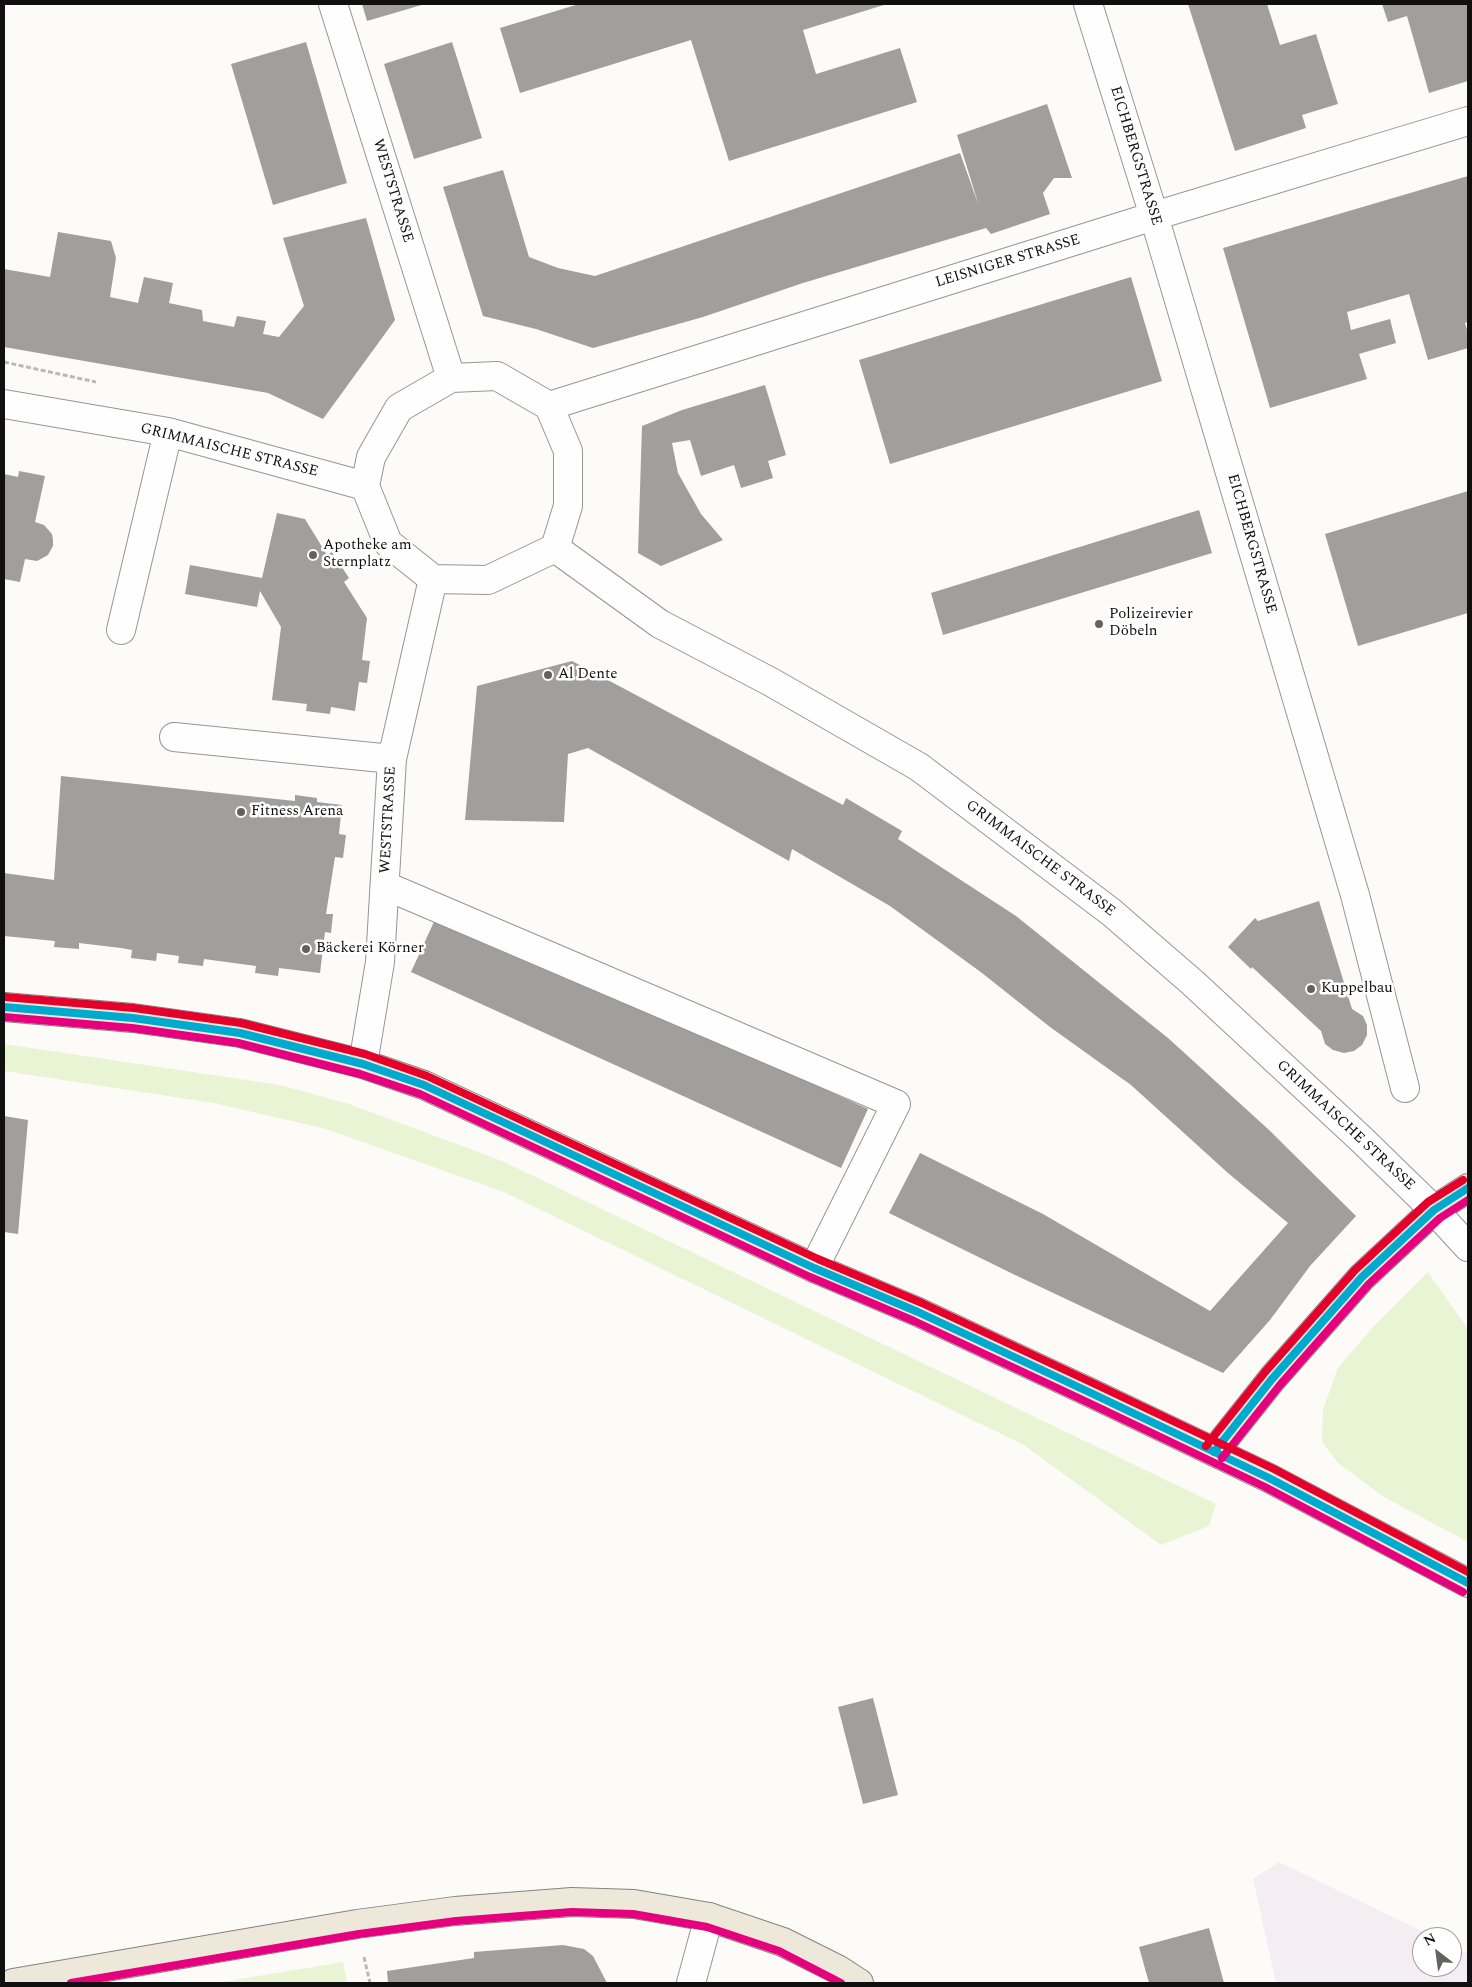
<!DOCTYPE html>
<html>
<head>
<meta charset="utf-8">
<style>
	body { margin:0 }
	#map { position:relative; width:1472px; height:1987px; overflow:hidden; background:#fcfbf7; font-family:Spectral,serif }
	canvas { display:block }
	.frame { position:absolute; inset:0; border:5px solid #101010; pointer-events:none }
	.north { position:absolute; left:1412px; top:1927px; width:50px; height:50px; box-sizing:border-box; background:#fff; border:1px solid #9f9f9f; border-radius:50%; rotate:330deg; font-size:14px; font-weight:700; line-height:20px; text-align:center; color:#101010 }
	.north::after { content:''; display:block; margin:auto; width:18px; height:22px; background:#636261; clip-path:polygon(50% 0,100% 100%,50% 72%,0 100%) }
</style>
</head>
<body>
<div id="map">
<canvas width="1472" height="1987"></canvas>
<div class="frame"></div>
<div class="north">N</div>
</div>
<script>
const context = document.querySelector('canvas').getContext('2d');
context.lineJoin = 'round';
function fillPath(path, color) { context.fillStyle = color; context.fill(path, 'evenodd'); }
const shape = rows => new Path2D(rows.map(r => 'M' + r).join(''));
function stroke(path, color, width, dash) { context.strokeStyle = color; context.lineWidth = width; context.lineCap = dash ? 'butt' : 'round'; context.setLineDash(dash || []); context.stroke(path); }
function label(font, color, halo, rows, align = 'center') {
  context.font = font + ' Spectral,serif'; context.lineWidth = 5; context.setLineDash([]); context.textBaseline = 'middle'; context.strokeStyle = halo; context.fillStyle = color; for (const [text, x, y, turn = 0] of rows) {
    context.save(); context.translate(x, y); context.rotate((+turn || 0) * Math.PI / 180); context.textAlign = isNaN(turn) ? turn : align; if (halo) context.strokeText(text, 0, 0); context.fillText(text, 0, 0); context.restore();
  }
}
const industrial = shape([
	[1279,1862,1434,1937,1422,1937,1422,1967,1452,1967,1452,1946,1468,1954,1468,1983,1276,1983,1253,1879]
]);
const green = shape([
	[4,1044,280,1085,349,1104,502,1161,1216,1504,1209,1526,1161,1545,1024,1445,504,1192,326,1129,214,1103,4,1071],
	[1428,1272,1468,1329,1468,1542,1384,1497,1339,1464,1322,1442,1323,1409,1338,1368,1375,1325],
	[343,1962,347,1983,216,1983]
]);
const building = shape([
	[362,4,425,4,367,21],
	[579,4,887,4,803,30,816,74,900,48,917,102,729,161,691,40,520,93,500,28],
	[1188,4,1267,4,1280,45,1316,34,1338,104,1302,115,1306,128,1235,151],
	[1382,4,1468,4,1468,81,1429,93,1407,16,1388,22],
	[306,42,347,183,273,205,231,64],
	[452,42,482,138,414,159,384,64],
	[1047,104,1072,178,1054,178,1043,193,1050,214,991,234,986,228,803,283,703,317,593,348,536,329,483,316,443,187,503,170,529,257,558,268,595,276,960,153,979,206,957,135],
	[1468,176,1468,322,1465,323,1468,333,1468,348,1428,360,1409,294,1347,312,1351,330,1390,319,1396,343,1359,354,1367,379,1270,408,1223,248],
	[366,218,395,320,323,419,268,393,4,347,4,269,50,277,58,232,111,241,116,258,110,297,138,303,144,277,173,283,169,303,202,310,203,321,234,327,237,316,266,321,263,334,279,337,304,306,283,238],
	[1131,277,1162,381,890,464,859,360],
	[765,385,786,455,768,461,773,478,741,488,734,465,701,476,690,440,672,443,678,473,701,514,723,540,661,566,638,553,642,426,682,410],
	[19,471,45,476,35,522,44,525,52,534,53,540,53,546,48,555,37,561,25,559,20,582,4,579,4,474,18,477],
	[1468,491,1468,613,1358,646,1325,534],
	[1199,510,1212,553,943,635,931,593],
	[277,513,305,519,327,555,332,552,349,578,344,582,367,618,362,660,370,661,367,683,359,682,355,711,331,707,330,714,306,711,307,704,272,700,281,627,260,591,257,607,185,594,190,565,262,578],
	[572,661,843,805,846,798,902,831,898,839,1016,916,1168,1038,1268,1129,1356,1216,1310,1266,1270,1320,1223,1373,1013,1274,889,1213,920,1153,1043,1214,1210,1311,1288,1223,1228,1173,1131,1085,1050,1027,982,973,890,906,792,849,789,861,588,748,568,754,564,822,465,820,477,686],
	[61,776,295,801,295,795,317,798,317,802,342,805,339,834,346,835,343,858,335,857,326,914,333,914,331,933,325,932,320,973,279,968,278,976,255,973,256,966,204,959,203,966,178,963,179,956,157,953,156,961,131,958,132,950,121,948,79,943,79,949,54,947,55,941,4,936,4,873,54,880],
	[1319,901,1352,1009,1363,1016,1367,1025,1367,1035,1362,1045,1354,1051,1344,1053,1333,1050,1325,1044,1321,1031,1252,967,1251,969,1228,947,1255,918,1258,921],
	[438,913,868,1109,841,1168,411,972],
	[4,1116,28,1120,18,1234,4,1232],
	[873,1698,898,1795,863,1804,838,1707],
	[1209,1928,1224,1983,1149,1983,1139,1947],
	[563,1945,584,1949,593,1956,607,1983,388,1983,387,1971,474,1958,474,1952]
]);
const path = shape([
	[4,362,96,382],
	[364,1957,370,1983]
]);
const minor = shape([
	[333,4,451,378],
	[1088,4,1154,216,1355,895,1405,1088],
	[497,376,549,406,568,451,568,506,555,548,488,580,433,579,388,543,365,486,371,457,399,408,451,378,497,376],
	[4,404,168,432,365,486],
	[549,406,1154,216,1468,121],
	[555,548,660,624,771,682,919,767,1111,912,1193,983,1361,1139,1434,1210,1468,1247],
	[121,630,168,432],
	[174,737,392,759],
	[386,886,896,1104,814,1268],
	[363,1064,380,962,392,759,433,579],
	[691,1983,709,1917]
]);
const major = shape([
	[4,1007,133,1018,240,1033,363,1064,424,1085,814,1268,918,1312,1091,1393,1269,1478,1468,1583],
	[1214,1452,1272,1379,1362,1277,1434,1210,1468,1188],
	[13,1983,357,1924,455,1911,572,1902,634,1904,709,1917,783,1942,839,1970,859,1983]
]);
const bus1 = shape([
	[4,1007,133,1018,240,1033,363,1064,424,1085,814,1268,918,1312,1091,1393,1269,1478,1468,1583],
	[1214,1452,1272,1379,1362,1277,1434,1210,1468,1188]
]);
const bus2 = shape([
	[4,1017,132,1028,238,1043,360,1074,420,1094,810,1277,914,1321,1087,1402,1265,1487,1463,1592],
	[1222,1458,1280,1385,1369,1284,1440,1218,1468,1200],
	[71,1983,359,1934,456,1921,572,1912,633,1914,707,1927,779,1951,841,1983]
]);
const bus3 = shape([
	[5,997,134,1008,241,1023,365,1054,427,1076,818,1259,922,1303,1095,1384,1274,1469,1468,1572],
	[1206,1446,1265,1372,1355,1270,1428,1202,1463,1180]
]);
const markers = [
	[313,555,5,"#636261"],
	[1099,624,5,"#636261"],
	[548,675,5,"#636261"],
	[241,812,5,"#636261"],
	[306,949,5,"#636261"],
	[1311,989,5,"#636261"]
];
const streetNames = [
	["EICHBERGSTRASSE",1135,156,73],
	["WESTSTRASSE",392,191,73],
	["LEISNIGER STRASSE",1008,262,-17],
	["GRIMMAISCHE STRASSE",229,451,14],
	["EICHBERGSTRASSE",1251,544,74],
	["WESTSTRASSE",389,820,-87],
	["GRIMMAISCHE STRASSE",1040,859,37],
	["GRIMMAISCHE STRASSE",1345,1126,43]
];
const poiNames = [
	["Apotheke am",323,546],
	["Sternplatz",323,563],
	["Polizeirevier",1109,615],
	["Döbeln",1109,632],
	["Al Dente",558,675],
	["Fitness Arena",251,812],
	["Bäckerei Körner",316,949],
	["Kuppelbau",1321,989]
];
fillPath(industrial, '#f4eef3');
fillPath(green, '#e8f4d4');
fillPath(building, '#a19e9b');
stroke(minor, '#969694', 30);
stroke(major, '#848381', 30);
stroke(path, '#b9b9b8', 3, [5, 2.5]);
stroke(minor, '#fffefe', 28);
stroke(major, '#eee8da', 28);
stroke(bus1, '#00a9ce', 8);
stroke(bus2, '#e5007d', 8);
stroke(bus3, '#e4002b', 8);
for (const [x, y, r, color] of markers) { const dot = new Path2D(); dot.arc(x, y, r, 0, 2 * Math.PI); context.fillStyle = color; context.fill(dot); stroke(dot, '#fff', 2); }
label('15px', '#101010', '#fff', streetNames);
label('15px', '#101010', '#fff', poiNames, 'left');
</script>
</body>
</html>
